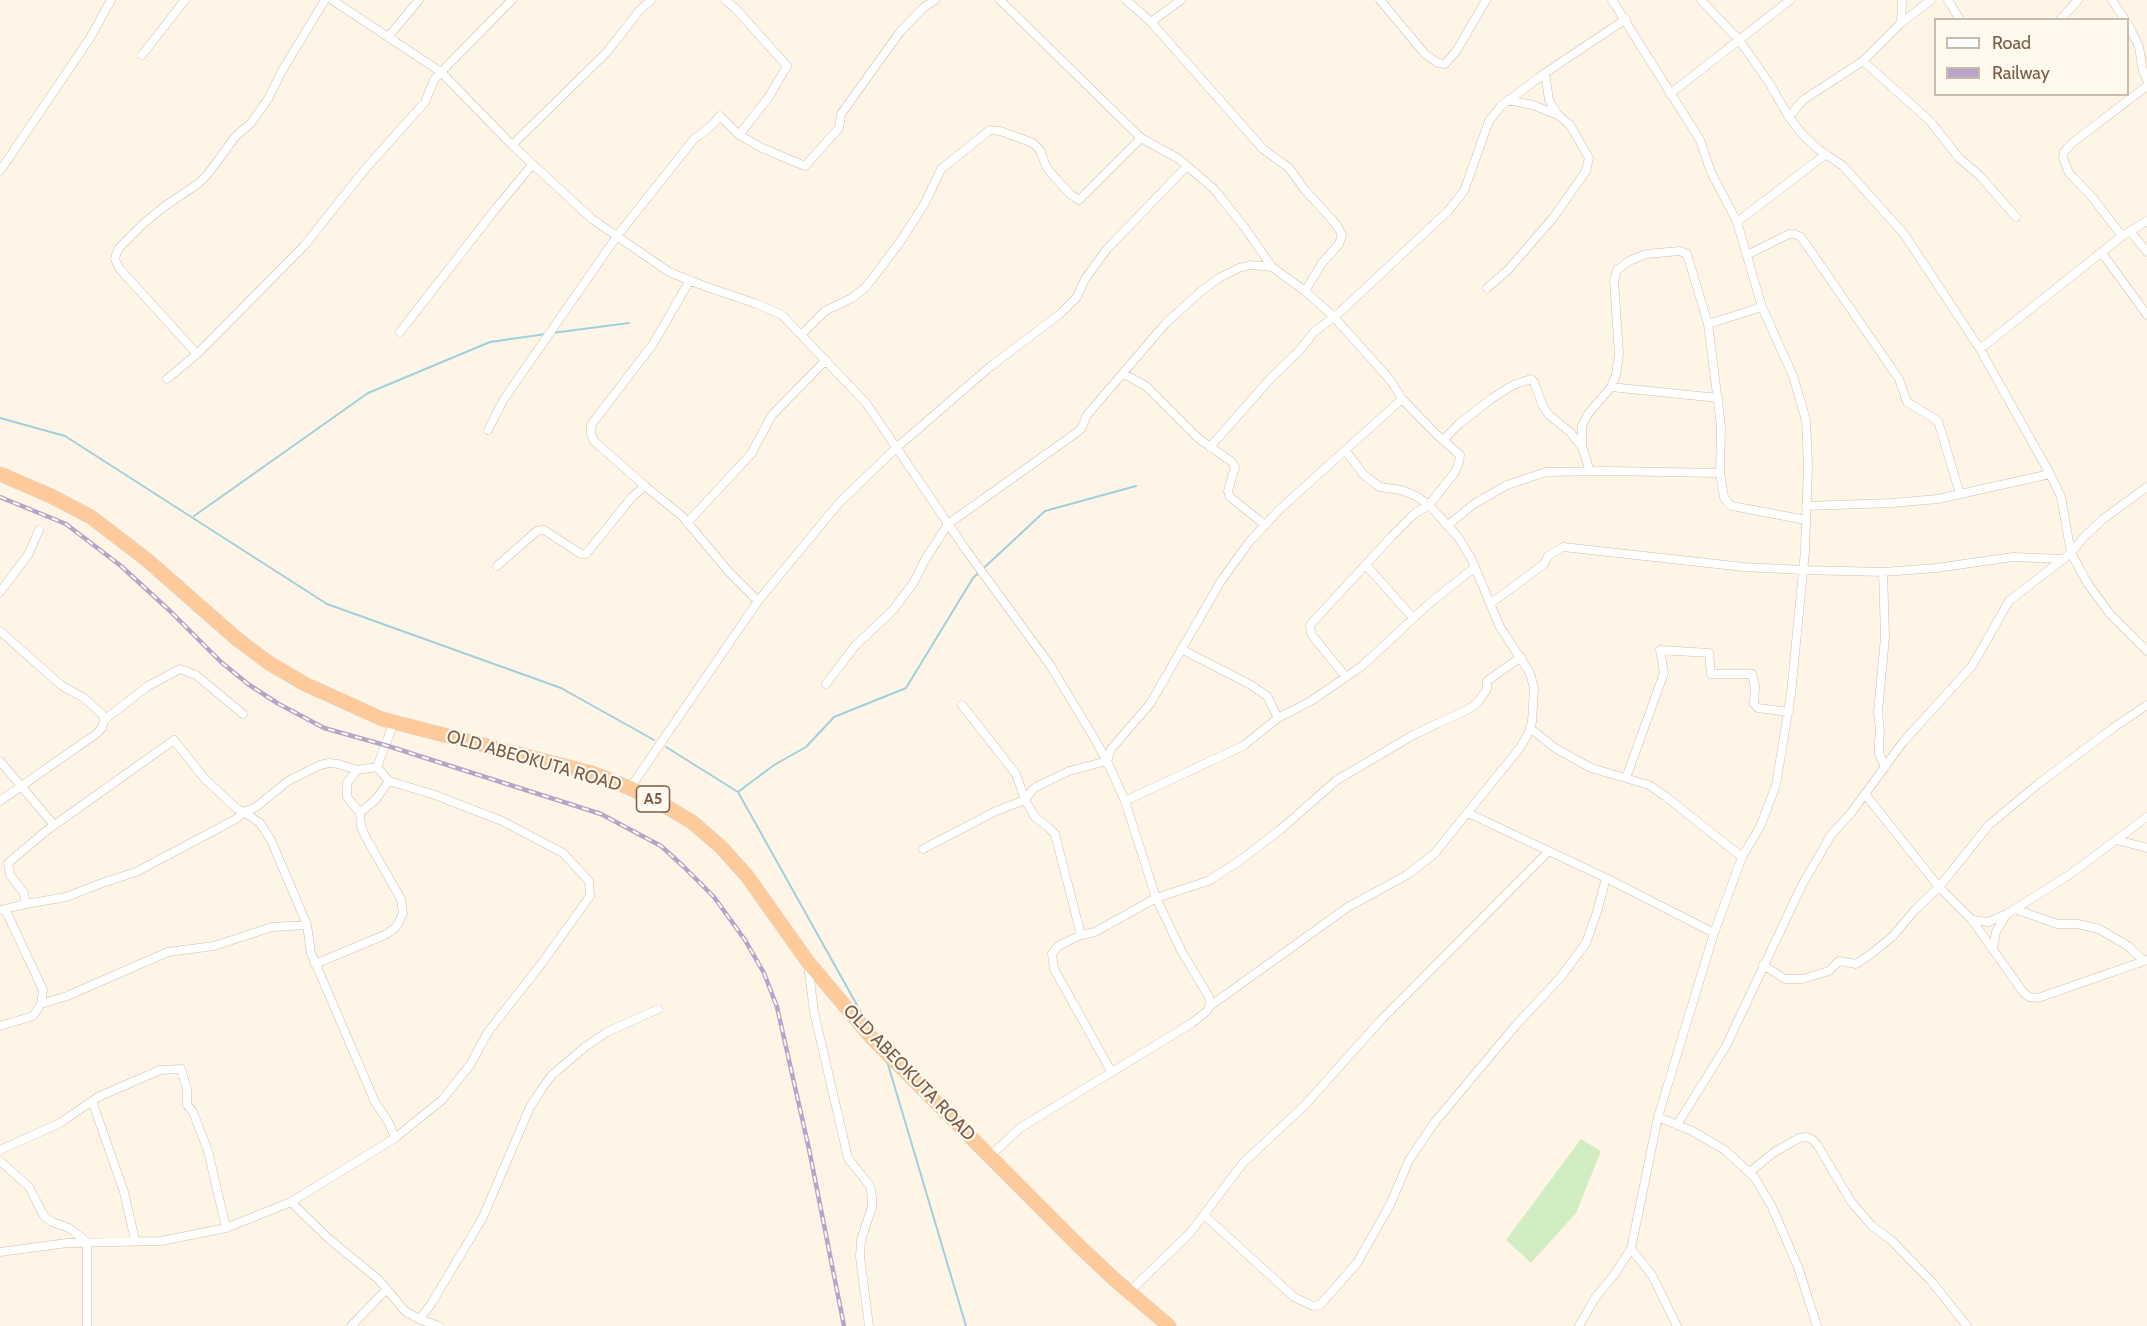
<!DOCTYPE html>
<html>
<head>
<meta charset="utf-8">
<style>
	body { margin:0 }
	#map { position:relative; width:2147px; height:1326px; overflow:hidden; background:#fef5e6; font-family:Cabin,sans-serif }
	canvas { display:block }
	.legend { position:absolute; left:1934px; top:18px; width:195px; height:78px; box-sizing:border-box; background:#fff9ee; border:2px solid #cabaac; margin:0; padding:8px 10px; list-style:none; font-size:18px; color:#7a5c48 }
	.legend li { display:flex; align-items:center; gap:12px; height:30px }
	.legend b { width:30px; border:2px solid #cabaac }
</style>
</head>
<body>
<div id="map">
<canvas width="2147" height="1326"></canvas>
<ul class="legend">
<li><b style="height:8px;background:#fff"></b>Road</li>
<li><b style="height:8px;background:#b9a3c9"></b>Railway</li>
</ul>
</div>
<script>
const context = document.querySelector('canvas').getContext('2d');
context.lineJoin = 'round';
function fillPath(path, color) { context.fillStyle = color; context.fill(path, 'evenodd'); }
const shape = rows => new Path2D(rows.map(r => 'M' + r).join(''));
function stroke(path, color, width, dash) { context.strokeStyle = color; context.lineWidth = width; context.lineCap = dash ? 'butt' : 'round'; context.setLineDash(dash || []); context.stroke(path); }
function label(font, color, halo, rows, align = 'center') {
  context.font = font + ' Cabin,sans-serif'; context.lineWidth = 4.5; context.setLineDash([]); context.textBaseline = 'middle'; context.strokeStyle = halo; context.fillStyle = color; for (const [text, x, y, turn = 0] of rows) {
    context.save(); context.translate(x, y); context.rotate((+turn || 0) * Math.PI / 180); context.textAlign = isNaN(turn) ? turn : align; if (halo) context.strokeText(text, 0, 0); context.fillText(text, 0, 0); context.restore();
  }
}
const green = shape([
	[1581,1139,1601,1151,1576,1213,1531,1263,1506,1240]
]);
const stream = shape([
	[552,333,629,323],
	[0,418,65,436,327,604,561,688,654,740],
	[194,516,368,393,490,342,546,334],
	[666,747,738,792,867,1023],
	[738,792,774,765,806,747,834,717,906,688,973,578,1045,511,1136,486],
	[887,1061,966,1326]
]);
const minor = shape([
	[332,0,441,72,512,145,592,219,669,272,704,286,757,304,782,315,866,403,966,550,1050,665,1090,731,1107,761,1125,801,1156,898,1182,952,1209,997,1210,1006,1207,1011,1192,1023,1020,1128,990,1156],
	[725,0,735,8,787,66,768,98,739,135],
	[1000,0,1141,138,1179,159,1214,189,1245,228,1272,267,1305,291,1334,317,1391,381,1402,399,1436,434,1460,455,1459,462,1455,472,1429,505,1414,514,1393,535,1310,625,1311,634,1346,677],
	[1126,0,1151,22,1263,149,1289,168,1305,190,1336,224,1342,235,1339,244,1322,263,1305,291],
	[1380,0,1425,54,1438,63,1445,64,1457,50,1486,0],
	[1701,0,1739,40,1768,81,1789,117,1801,133,1818,149,1843,166,1904,234,1980,349,2050,474,2061,497,2071,553,2088,584,2110,614,2147,651],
	[1948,0,1960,20],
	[2112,0,2125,20],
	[2060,20,2078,0],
	[1151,22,1181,0],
	[1901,23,1902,0],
	[2128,24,2139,47,2143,71,2147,80],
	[388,37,419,0],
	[142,55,185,0],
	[1863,61,1930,121,1959,158,1980,176,2016,217],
	[1545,73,1549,100,1557,114],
	[1670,94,1790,0],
	[1789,117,1803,100,1863,61,1901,23,1931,0],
	[512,145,607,52,639,11,651,0],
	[0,171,90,38,111,0],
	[1737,222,1826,154],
	[2130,231,2147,252],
	[2122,236,2092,197,2069,173,2063,158,2064,152,2072,143,2147,86],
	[2102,253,2147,315],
	[1747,255,1789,234,1795,234,1801,237,1899,379,1907,402,1938,421,1960,494],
	[690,280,653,344,591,425,591,434,594,441,645,486,682,516,729,572,758,601],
	[1487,288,1508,270,1553,218,1586,171,1589,158,1570,125,1558,115,1533,105,1508,100],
	[1708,324,1762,307],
	[400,332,497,207,533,164],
	[802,334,825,311,852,298,866,287,900,242,925,203,941,169,990,130,1000,131,1033,143,1040,150,1046,166,1051,173,1070,194,1079,200,1141,138],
	[1980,349,2122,236,2147,221],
	[197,354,119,268,115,259,116,255,119,248,144,223,165,206,199,183,208,174,235,137,251,123,268,99,283,69,325,0],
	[1124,374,1146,386,1198,438,1232,462,1235,467,1228,491,1230,497,1265,525],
	[167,379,197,354,304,246,366,168,425,102,434,80,441,72,512,0],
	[1611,387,1718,398],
	[488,430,504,399,617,236,694,139,710,127,720,116,739,135,762,148,805,166,839,128,841,114,900,32,923,8,935,0],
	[1443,440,1459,424,1491,399,1513,385,1531,379,1534,382,1543,406,1549,415,1570,432,1582,447],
	[1210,447,1270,379,1299,351,1314,332,1339,313,1448,211,1464,191,1489,121,1501,106,1545,73,1626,19],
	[1590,471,1582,447,1582,426,1588,414,1611,387,1616,375,1619,354,1614,280,1617,270,1629,261,1646,254,1680,251,1687,254,1708,324,1721,426,1720,473,1724,497,1728,503,1732,506,1806,520],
	[1806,506,1892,503,1938,499,2050,474],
	[687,523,751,454,772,415,826,360],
	[1448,525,1474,504,1507,485,1546,472,1607,471,1720,473],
	[1366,565,1413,618],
	[497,566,537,531,544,530,581,554,586,554,632,497,645,486],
	[1883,572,1885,637,1878,712,1880,731,1879,742,1879,753,1885,767],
	[0,592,28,555,39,530],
	[1490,604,1544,564,1548,556,1563,547,1744,567,1803,570,1883,572,1936,568,2013,557,2064,559],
	[0,631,62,686,84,698,102,714,104,720,102,728,96,734,0,801],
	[1181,649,1251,685,1267,696,1278,718],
	[826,684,855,646,893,610,914,582,925,560,948,524,1076,433,1081,429,1087,415,1165,324,1200,292,1219,278,1239,268,1250,265,1272,267],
	[962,705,1016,774,1025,800,1035,817,1048,827,1055,834,1081,935],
	[104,720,148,686,180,669,196,675,243,714],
	[1530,728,1555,748,1591,768,1649,785,1665,796,1742,857],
	[0,761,54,825],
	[1626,778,1664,673,1660,650,1709,653,1711,674,1752,674,1755,687,1754,704,1758,708,1789,712],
	[630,788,758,601,839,503,896,448,991,366,1060,314,1077,297,1085,279,1107,249,1187,166],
	[1865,794,1939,887,1972,920,2023,992,2029,997,2038,998,2147,960],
	[1125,801,1243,746,1278,718,1311,701,1362,666,1431,602,1474,568],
	[244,812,260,823,271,840,307,925,311,953,375,1102,389,1123,395,1138],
	[244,812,256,807,288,781,320,765,329,763,338,764,357,770],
	[360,813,347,797,347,783,357,770,377,767],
	[1468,813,1606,878,1714,933],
	[2117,840,2147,848],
	[923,849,996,811,1025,800,1033,789,1040,785,1069,771,1107,761,1111,749,1150,704,1221,581,1250,541,1280,509,1402,399],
	[2015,909,2057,924,2078,924,2099,929,2128,946,2144,961],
	[0,910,26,904,24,893,10,875,8,863,46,831,174,740,204,778,236,808,244,812,236,819,136,872,102,883,66,897,26,904],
	[1972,920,1988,922,2007,914,2069,875,2147,817],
	[1993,949,1996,932,2006,915],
	[315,964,385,935,395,928,399,922,403,913,401,899,365,836,361,826,360,813,376,799,389,781],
	[808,964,814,1012,848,1158,870,1186,872,1197,872,1207,861,1240,860,1257,869,1326],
	[1763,965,1785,979,1802,979,1829,971,1839,961,1856,964,1871,954,1893,936,1915,910,1939,887,1989,825,2038,784,2113,728,2147,705],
	[41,1004,67,996,168,952,214,946,272,927,307,925],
	[1210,1006,1348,907,1407,875,1434,854,1519,749,1527,736,1532,722,1534,688,1530,673,1500,627,1471,558,1458,537,1429,505,1416,496,1401,490,1380,487,1373,482,1364,475,1345,450],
	[0,1026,33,1016,41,1004,43,990,5,909],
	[1111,1071,1054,969,1052,954,1058,946,1081,935,1095,932,1156,898,1208,881,1238,862,1281,829,1337,780,1415,734,1469,709,1478,702,1487,689,1487,681,1521,657],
	[92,1101,124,1192,135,1240],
	[1658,1117,1692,1131,1725,1150,1755,1178,1772,1207,1798,1267,1817,1326],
	[1677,1125,1726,1046,1802,885,1831,835,1851,813,1903,742,1972,666,2009,601,2071,553,2083,538,2103,519,2147,487],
	[0,1150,60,1123,98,1097,160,1070,181,1069,187,1089,187,1105,193,1112,208,1151,226,1228],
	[0,1161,29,1187,44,1216,52,1222,69,1228,87,1242,87,1326],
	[1750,1172,1773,1153,1799,1138,1807,1137,1813,1140,1818,1146,1852,1203,1872,1226,1891,1240,1931,1281,1967,1326],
	[291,1202,329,1239,378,1279,405,1311,419,1319,439,1326],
	[1204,1215,1294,1297,1313,1306,1321,1304,1357,1263,1390,1205,1409,1160,1435,1122,1516,1025,1560,978,1586,943,1597,912,1606,878],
	[1631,1249,1652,1275,1677,1326],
	[0,1252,67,1243,161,1241,226,1228,291,1202,395,1138,442,1100,470,1065,488,1032,542,963,590,896,589,881,563,853,502,821,435,795,389,781,377,767,394,722],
	[1129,1292,1190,1233,1243,1163,1305,1105,1380,1021,1549,851],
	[419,1319,430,1306,482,1219,530,1107,541,1090,552,1075,585,1047,607,1032,658,1009],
	[351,1326,387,1289],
	[1579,1326,1595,1298,1614,1275,1631,1249,1658,1117,1714,933,1742,857,1760,827,1776,785,1791,694,1805,551,1808,465,1806,420,1793,376,1762,307,1737,222,1711,172,1700,140,1612,0]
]);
const trunk = shape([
	[0,474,51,496,91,517,147,560,237,639,269,663,305,684,382,719,592,773,630,788,662,804,692,822,721,847,747,876,808,962,871,1037,1078,1245,1114,1279,1169,1326]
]);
const rail = shape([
	[0,497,66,524,121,566,170,611,221,662,248,684,277,703,324,728,388,746,601,814,661,846,683,866,714,897,745,940,764,973,777,1007,809,1149,844,1326]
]);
const shields = [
	[653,799,33]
];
const shieldNames = [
	["A5",653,799]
];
const streetNames = [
	["OLD ABEOKUTA ROAD",534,761,16],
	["OLD ABEOKUTA ROAD",909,1073,46]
];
fillPath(green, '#d3edc3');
stroke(stream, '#9ed1dc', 2);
stroke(minor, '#d1bdab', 9);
stroke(trunk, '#dcd5cf', 15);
stroke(minor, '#fff', 8);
stroke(trunk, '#feca9a', 14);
stroke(rail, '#b9a3c9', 4.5);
stroke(rail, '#fff9ee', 2, [7]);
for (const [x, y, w] of shields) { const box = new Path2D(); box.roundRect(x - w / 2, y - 13, w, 26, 4.5); context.fillStyle = '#fff9ee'; context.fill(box); stroke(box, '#7a5c48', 1.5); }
label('bold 16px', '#7a5c48', null, shieldNames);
label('18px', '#7a5c48', '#fff9ee', streetNames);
</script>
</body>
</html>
